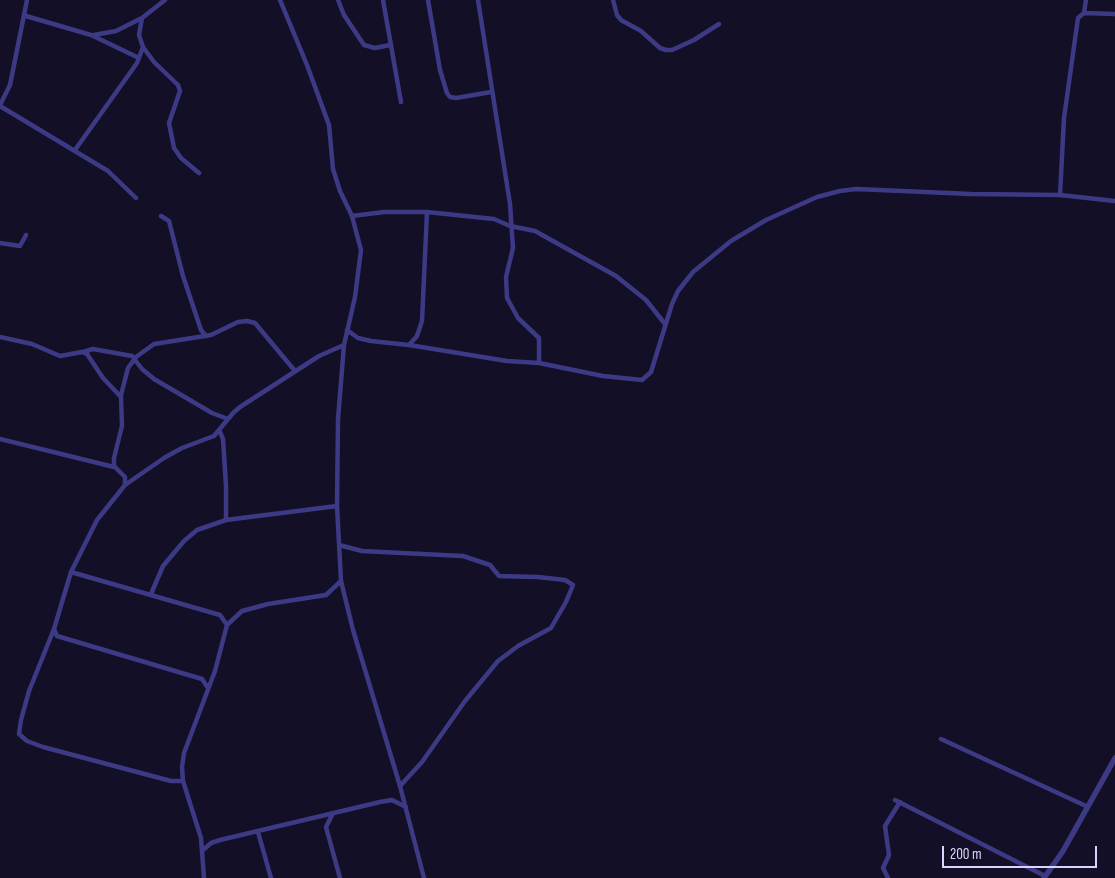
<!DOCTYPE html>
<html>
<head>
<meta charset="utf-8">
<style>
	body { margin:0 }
	#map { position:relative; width:1115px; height:878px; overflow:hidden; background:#130f26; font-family:"Sofia Sans Condensed",sans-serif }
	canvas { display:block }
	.scale { position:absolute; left:942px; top:846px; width:155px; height:22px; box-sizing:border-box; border:2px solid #d9d4ff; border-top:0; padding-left:6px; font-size:15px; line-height:18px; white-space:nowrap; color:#d9d4ff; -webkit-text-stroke:4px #130f26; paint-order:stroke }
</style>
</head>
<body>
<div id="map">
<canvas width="1115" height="878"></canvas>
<div class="scale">200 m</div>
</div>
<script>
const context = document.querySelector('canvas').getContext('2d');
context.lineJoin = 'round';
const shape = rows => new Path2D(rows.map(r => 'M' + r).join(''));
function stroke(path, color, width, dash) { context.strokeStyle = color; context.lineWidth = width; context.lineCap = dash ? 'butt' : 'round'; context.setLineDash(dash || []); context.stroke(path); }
const minor = shape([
	[280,0,307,65,329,125,333,169,340,191,352,216,361,250,355,297,344,345,338,419,337,506,341,581,353,630,400,786,424,878],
	[338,0,344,15,364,45,375,48,390,45],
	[383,0,401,102],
	[428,0,440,70,447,93,450,97,456,98,491,92],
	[478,0,510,204,513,248,506,277,507,298,518,318,539,338,539,363],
	[613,0,617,15,621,20,641,31,660,48,666,50,672,50,694,40,719,24],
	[1084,13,1086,0],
	[26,16,91,35,139,58],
	[142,18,139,35,143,47,154,62,178,85,180,91,169,123,174,148,181,158,199,173],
	[94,35,116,31,142,18,165,0],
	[0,105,10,85,27,0],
	[0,106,108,171,136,198],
	[75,150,137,63,143,47],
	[1060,195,1064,118,1078,18,1084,13,1115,14],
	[161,216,169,221,183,276,201,330,206,336],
	[352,216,384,212,427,212,494,219,510,226,535,231,616,276,646,300,665,324],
	[0,243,20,246,26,235],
	[347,330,358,338,371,341,409,345,507,361,539,363,603,376,642,380,651,372,672,304,678,291,693,272,731,241,766,220,817,197,840,191,856,189,971,194,1060,195,1115,201],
	[0,337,32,344,60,356,82,352,87,354,103,378,121,397,122,426,114,458,114,466,125,477,125,485],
	[409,345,417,336,422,321,427,212],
	[83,352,93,349,132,356,142,369,154,379,212,413,228,419],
	[121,395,128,368,136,357,154,344,211,335,238,322,247,321,255,323,295,371],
	[220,432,223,439,226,486,226,520],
	[0,439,114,467],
	[339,545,362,551,463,556,490,565,499,576,538,577,565,580,573,585,566,602,551,628,518,646,498,661,465,701,422,762,400,786],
	[71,572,220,615,227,625],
	[151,594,163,566,184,541,197,530,226,520,337,506],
	[54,629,57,636,202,679,208,688],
	[941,739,1086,806],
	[183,781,171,781,43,747,27,741,19,734,21,720,29,691,54,629,71,572,97,520,125,485,164,458,182,448,214,436,233,413,240,407,319,356,344,345],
	[895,800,1045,876],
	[332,815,326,827,340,878],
	[258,832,271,878],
	[203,850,211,843,220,840,380,802,392,800,406,807],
	[204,878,201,838,183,781,182,767,184,753,215,671,227,625,242,611,268,604,326,595,341,581],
	[888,878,883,868,889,855,885,826,900,802]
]);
const tertiary = shape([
	[1044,878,1063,851,1115,758]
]);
stroke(minor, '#3d3a85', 4.5);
stroke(tertiary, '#3d3a85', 5.5);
</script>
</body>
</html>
